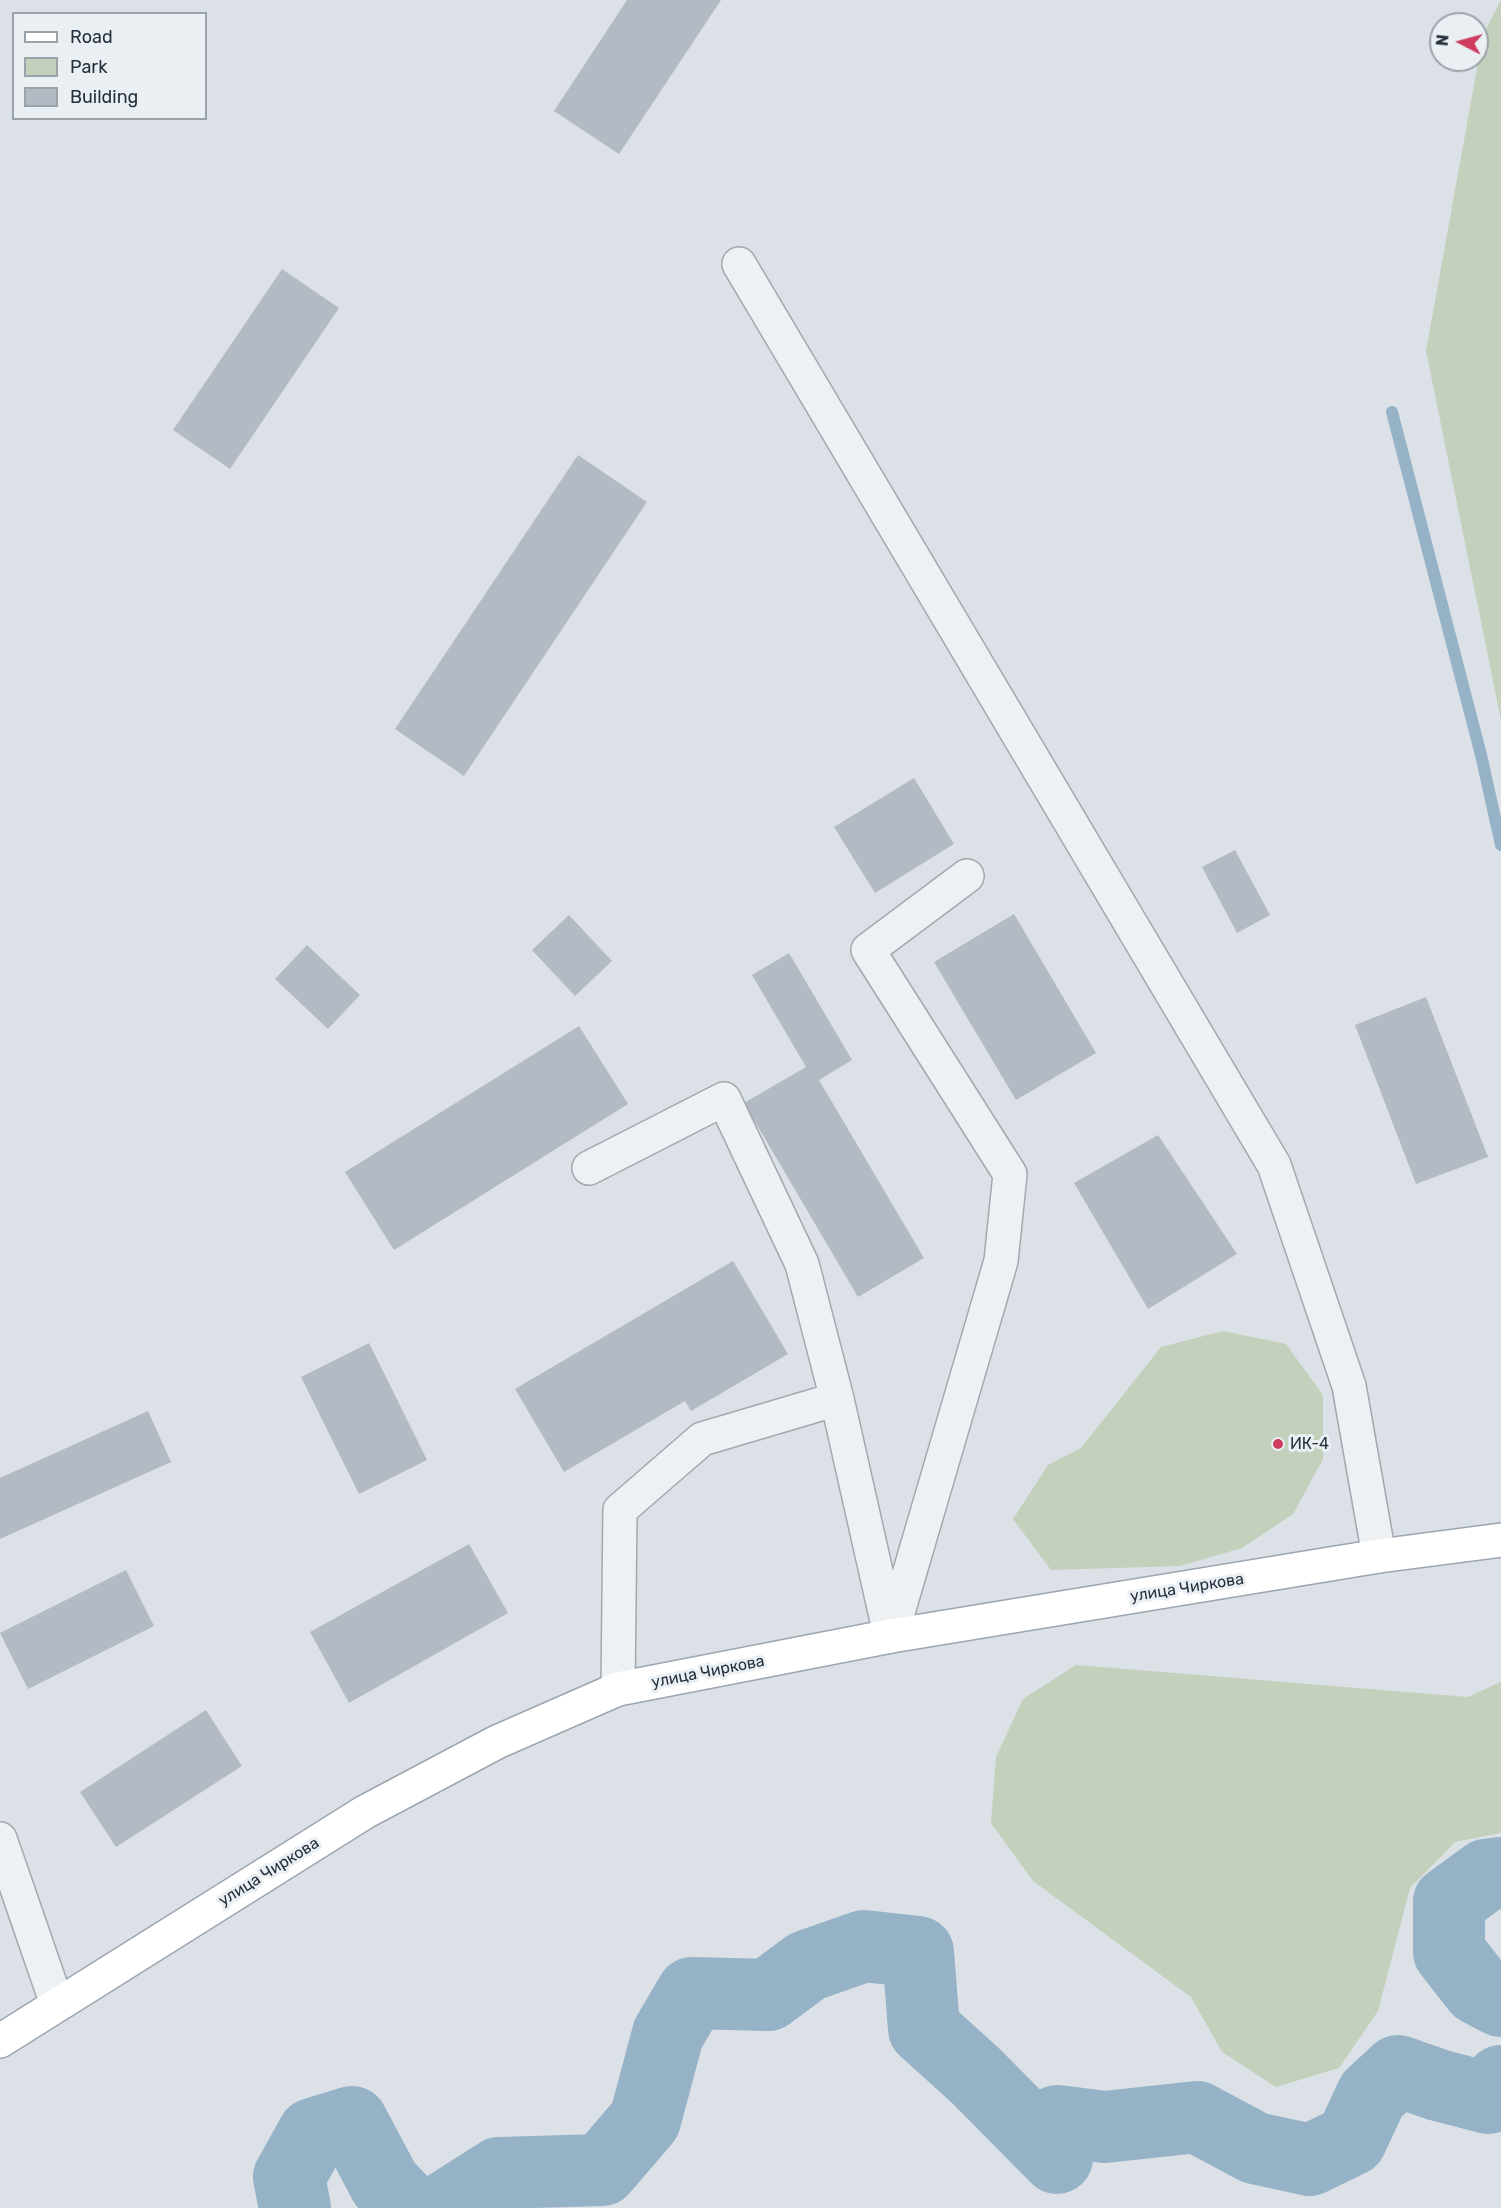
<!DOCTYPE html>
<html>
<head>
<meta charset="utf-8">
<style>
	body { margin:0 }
	#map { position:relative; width:1501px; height:2208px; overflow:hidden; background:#dbe1e6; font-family:Rubik,sans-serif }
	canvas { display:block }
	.legend { position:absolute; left:12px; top:12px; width:195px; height:108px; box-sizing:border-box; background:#eaeff4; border:2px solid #9ba3aa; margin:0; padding:8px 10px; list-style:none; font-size:18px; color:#25303c }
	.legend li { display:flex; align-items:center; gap:12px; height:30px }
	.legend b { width:30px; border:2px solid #9ba3aa }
	.north { position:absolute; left:1429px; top:12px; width:60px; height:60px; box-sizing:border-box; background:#eaeff4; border:2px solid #9ba3aa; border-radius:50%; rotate:276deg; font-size:16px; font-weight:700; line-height:24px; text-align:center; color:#25303c }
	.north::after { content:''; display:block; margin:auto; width:21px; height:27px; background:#cf3c60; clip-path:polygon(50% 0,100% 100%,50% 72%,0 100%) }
</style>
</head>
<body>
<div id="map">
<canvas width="1501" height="2208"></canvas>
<ul class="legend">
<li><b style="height:8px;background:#fff"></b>Road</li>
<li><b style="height:16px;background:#c3d0bc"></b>Park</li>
<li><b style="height:16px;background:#b3bac3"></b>Building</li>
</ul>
<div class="north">N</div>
</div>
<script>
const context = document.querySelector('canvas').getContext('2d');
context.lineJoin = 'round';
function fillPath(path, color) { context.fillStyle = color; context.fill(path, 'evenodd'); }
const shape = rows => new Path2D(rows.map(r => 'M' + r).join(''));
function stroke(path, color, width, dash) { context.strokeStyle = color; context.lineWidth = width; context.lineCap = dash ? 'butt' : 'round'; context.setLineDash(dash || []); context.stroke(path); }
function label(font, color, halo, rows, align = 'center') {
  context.font = font + ' Rubik,sans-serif'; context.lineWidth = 6; context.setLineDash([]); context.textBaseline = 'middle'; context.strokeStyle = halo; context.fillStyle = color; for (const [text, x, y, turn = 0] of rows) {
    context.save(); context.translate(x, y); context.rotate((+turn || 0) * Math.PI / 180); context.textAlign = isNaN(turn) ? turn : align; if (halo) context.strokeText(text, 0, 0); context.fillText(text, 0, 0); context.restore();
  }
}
const green = shape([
	[1501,0,1501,720,1426,351,1483,35],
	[1223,1331,1286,1344,1323,1395,1323,1459,1293,1514,1242,1548,1180,1566,1051,1570,1013,1519,1048,1465,1081,1448,1161,1347],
	[1076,1665,1468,1697,1501,1682,1501,1833,1455,1842,1410,1888,1378,2011,1339,2068,1276,2087,1222,2052,1191,1997,1033,1881,991,1823,996,1757,1023,1699]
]);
const stream = shape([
	[1392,412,1481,755,1501,845]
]);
const river = shape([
	[1501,1873,1486,1875,1449,1902,1449,1952,1478,1989,1501,2001],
	[295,2208,289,2177,313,2134,352,2122,385,2184,408,2208],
	[444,2208,499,2173,602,2170,645,2120,668,2034,692,1993,768,1995,807,1966,864,1946,918,1952,924,2029,976,2076,1057,2158,1057,2121,1105,2127,1197,2117,1255,2148,1310,2160,1351,2140,1372,2095,1398,2071,1438,2085,1488,2098,1501,2081]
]);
const building = shape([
	[627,0,721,0,619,154,554,111],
	[282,269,339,308,230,469,173,430],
	[578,455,647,502,464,776,395,729],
	[914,778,954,844,875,893,834,827],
	[1235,850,1270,915,1237,933,1202,867],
	[1014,914,1096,1053,1016,1100,934,962],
	[569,915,612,961,575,996,532,950],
	[307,945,360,995,328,1029,275,979],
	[789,953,852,1060,819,1080,924,1258,858,1297,744,1103,806,1067,752,975],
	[1426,997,1488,1157,1416,1184,1355,1025],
	[579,1026,628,1104,394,1250,345,1172],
	[1158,1135,1237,1254,1148,1309,1074,1183],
	[733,1261,788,1354,691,1411,685,1401,564,1472,515,1389],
	[369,1343,427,1460,359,1494,301,1377],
	[148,1411,171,1462,0,1539,0,1478],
	[469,1544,508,1613,349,1703,310,1632],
	[126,1570,154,1626,28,1689,0,1633],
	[206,1710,242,1766,116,1847,80,1792]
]);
const minor = shape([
	[739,264,1274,1165,1349,1386,1379,1556],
	[589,1168,724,1099,802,1264,837,1399],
	[891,1636,1001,1261,1010,1174,868,950,967,876],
	[618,1689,620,1510,702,1439,837,1399,890,1634],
	[0,1839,57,2004]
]);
const major = shape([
	[0,2041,365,1812,497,1742,618,1689,891,1636,1379,1556,1501,1540]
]);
const markers = [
	[1278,1444,6,"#cf3c60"]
];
const poiNames = [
	["ИК-4",1290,1444]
];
const streetNames = [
	["улица Чиркова",1187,1588,-9],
	["улица Чиркова",708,1672,-11],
	["улица Чиркова",269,1872,-32]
];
fillPath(green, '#c3d0bc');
stroke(stream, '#95b2c7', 12);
stroke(river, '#95b2c7', 72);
fillPath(building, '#b3bac3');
stroke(minor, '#a1a8b0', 36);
stroke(major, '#9ba6b2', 36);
stroke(minor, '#eef1f4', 33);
stroke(major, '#fff', 33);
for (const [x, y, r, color] of markers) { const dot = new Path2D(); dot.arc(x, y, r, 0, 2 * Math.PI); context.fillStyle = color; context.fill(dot); stroke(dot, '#eaeff4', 2); }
label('16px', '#25303c', '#eaeff4', poiNames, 'left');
label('16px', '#25303c', '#eaeff4', streetNames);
</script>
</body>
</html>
